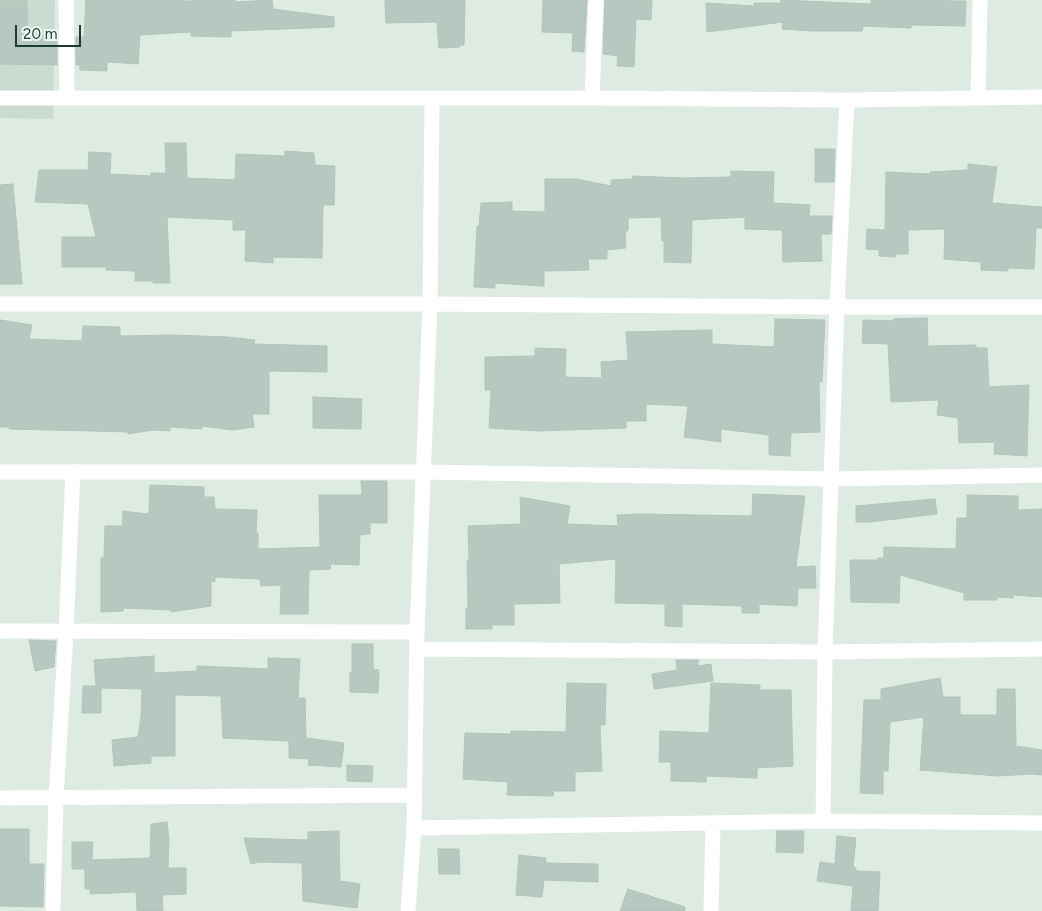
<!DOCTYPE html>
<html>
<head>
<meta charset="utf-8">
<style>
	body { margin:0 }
	#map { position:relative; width:1042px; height:911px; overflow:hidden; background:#deebe3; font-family:Figtree,sans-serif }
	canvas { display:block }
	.scale { position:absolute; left:15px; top:25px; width:66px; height:22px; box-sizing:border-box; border:2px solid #1e3b30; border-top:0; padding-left:6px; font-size:15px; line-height:18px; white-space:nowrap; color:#1e3b30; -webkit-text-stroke:4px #eef7f2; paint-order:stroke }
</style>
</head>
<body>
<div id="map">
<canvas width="1042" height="911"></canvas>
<div class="scale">20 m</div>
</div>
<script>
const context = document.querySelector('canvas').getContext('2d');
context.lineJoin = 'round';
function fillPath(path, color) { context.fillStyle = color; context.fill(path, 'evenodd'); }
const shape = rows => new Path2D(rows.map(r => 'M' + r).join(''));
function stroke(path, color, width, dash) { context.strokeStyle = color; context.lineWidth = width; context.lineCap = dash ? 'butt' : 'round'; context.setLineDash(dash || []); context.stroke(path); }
const built = shape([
	[0,0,55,0,53,119,0,118]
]);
const building = shape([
	[86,0,182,0,182,1,235,0,235,2,272,0,273,9,334,17,334,27,231,31,231,37,191,36,191,32,140,35,138,64,107,62,107,71,80,70,80,65,76,65,76,37,84,37,86,0],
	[385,0,465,0,464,45,460,45,460,47,439,48,437,22,386,23,385,0],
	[543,0,587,0,584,52,572,51,573,33,542,32,543,0],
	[605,0,652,0,651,20,636,19,634,67,617,66,618,56,603,54,605,0],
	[781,0,871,4,871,0,966,1,965,26,911,25,911,28,863,26,862,31,813,31,782,29,783,22,707,32,706,3,754,6,754,3,781,3,781,0],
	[0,1,27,1,27,35,57,36,57,65,0,64,0,1],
	[165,143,186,143,187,178,235,180,236,154,285,156,285,151,314,153,315,165,335,166,334,205,323,205,322,258,273,257,273,263,245,261,246,230,233,230,233,220,167,217,170,283,153,283,153,281,135,281,135,271,106,270,106,267,62,267,62,237,96,237,88,204,35,202,39,170,88,170,89,152,111,153,110,174,151,176,151,173,166,173,165,143],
	[815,149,835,149,834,182,815,182,815,149],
	[968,164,997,167,992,203,1042,207,1042,228,1036,228,1034,269,1008,268,1008,271,981,270,981,262,944,259,945,229,908,230,908,254,896,254,896,257,879,256,879,250,866,249,867,229,885,230,886,172,930,174,930,172,968,170,968,164],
	[731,171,774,172,773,203,810,205,809,216,832,216,831,234,821,234,822,261,783,262,782,230,745,229,745,217,692,220,691,263,664,262,664,241,662,241,661,217,628,218,628,231,625,231,626,248,607,250,607,259,588,259,589,270,544,271,544,286,495,283,495,288,474,287,477,226,479,226,481,203,512,202,512,211,545,212,545,179,577,179,611,186,611,180,633,179,633,176,683,178,731,177,731,171],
	[13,184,22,284,0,284,0,185,13,184],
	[927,318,928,346,976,345,976,348,987,348,989,387,1029,385,1027,456,994,454,995,442,959,443,958,418,937,415,939,400,891,402,888,344,862,343,863,320,893,321,893,319,927,318],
	[775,319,825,320,822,382,819,382,820,432,791,433,790,456,769,455,769,435,721,429,721,442,684,437,688,406,646,404,646,421,626,421,626,428,538,431,489,428,491,390,485,390,485,357,535,356,535,348,566,349,565,377,602,378,601,362,628,360,626,332,712,330,712,344,774,347,775,319],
	[0,320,32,325,29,339,82,341,83,326,120,327,120,336,173,335,228,337,255,340,254,344,327,346,327,372,269,371,269,414,252,414,254,427,233,430,202,426,202,429,170,427,170,431,153,430,128,434,128,432,92,431,9,429,9,427,0,427,0,320],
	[313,397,362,399,361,429,313,428,313,397],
	[361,481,387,481,387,523,370,523,370,534,360,535,359,565,330,564,331,569,309,570,308,614,280,614,281,585,261,586,260,579,215,577,215,582,211,581,211,606,171,612,171,610,123,608,123,611,101,612,101,558,104,558,105,526,122,526,123,511,147,514,149,513,150,485,204,487,204,497,214,497,215,509,257,510,256,533,258,533,258,549,320,547,319,495,362,495,361,481],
	[753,494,805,496,796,567,815,566,816,588,798,588,797,606,759,604,759,613,742,613,742,606,682,604,682,627,665,626,665,604,615,603,616,559,559,564,560,603,514,604,514,625,492,625,492,629,466,629,466,609,468,609,467,561,469,561,468,526,521,524,520,497,570,506,567,524,618,526,617,515,641,514,752,516,753,494],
	[967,495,1018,496,1018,510,1042,509,1042,597,1013,595,1013,598,997,597,997,600,964,600,964,593,900,575,899,603,851,602,850,560,878,560,878,558,884,558,884,547,956,549,957,518,967,518,967,495],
	[935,499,937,514,870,522,856,522,856,506,935,499],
	[29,640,56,641,54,667,35,671,29,640],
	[352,644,373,644,373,669,379,670,378,693,350,692,350,672,352,672,352,644],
	[154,656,154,673,197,671,197,666,268,669,268,658,300,659,298,698,305,698,306,738,344,743,341,767,308,765,309,759,289,758,289,741,223,738,221,696,175,695,175,756,151,756,151,763,114,766,112,740,138,737,141,717,142,689,101,688,101,713,82,713,83,686,96,686,94,660,154,656],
	[676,660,698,660,698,666,711,664,713,681,654,689,652,674,677,670,676,660],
	[940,678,943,697,960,697,960,715,997,715,997,689,1015,689,1016,746,1042,750,1042,775,1032,774,998,776,920,770,924,717,890,722,888,771,883,771,883,794,860,793,864,700,881,700,881,689,940,678],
	[567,683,606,684,605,725,600,725,602,771,575,772,575,791,554,791,553,796,507,795,508,782,463,779,465,733,511,734,511,731,566,732,567,683],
	[711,683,760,685,760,690,791,690,793,766,757,768,757,778,706,776,706,782,671,781,671,762,659,762,660,731,709,733,711,683],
	[347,765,373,766,372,782,347,781,347,765],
	[167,822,169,840,168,868,186,868,186,894,162,895,163,911,137,911,136,892,90,894,90,889,85,889,85,869,72,869,72,842,93,842,92,860,150,858,151,824,167,822],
	[0,829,29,829,29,864,44,864,43,907,0,906,0,829],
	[339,831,340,881,360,884,357,908,303,901,302,863,259,862,251,864,244,838,308,840,308,832,339,831],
	[777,831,804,831,803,853,776,852,777,831],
	[837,836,856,838,853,867,856,868,856,871,880,872,878,911,851,911,853,886,817,881,820,862,835,864,837,836],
	[438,849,459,849,460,874,439,874,438,849],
	[519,855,546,858,545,863,598,864,598,882,544,880,542,897,516,895,519,855],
	[628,889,685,907,685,911,620,911,628,889]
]);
const minor = shape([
	[66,0,67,98],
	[0,98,592,98,847,100,1042,97],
	[592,98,596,0],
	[978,98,980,0],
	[0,304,430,304,837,307,1042,307],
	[0,472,424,472,832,479,1042,475],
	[0,631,417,632],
	[418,649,825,652,1042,649],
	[0,798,414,795],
	[823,821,825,652,837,307,847,100],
	[414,828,823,821,1042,823],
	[53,911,56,798,66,632,73,471],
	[408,911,414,828,417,632,430,304,432,98],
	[711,911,713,824]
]);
fillPath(built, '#ccdbd2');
fillPath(building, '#b6c8bf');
stroke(building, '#b0c5ba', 1);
stroke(minor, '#fff', 15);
</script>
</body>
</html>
